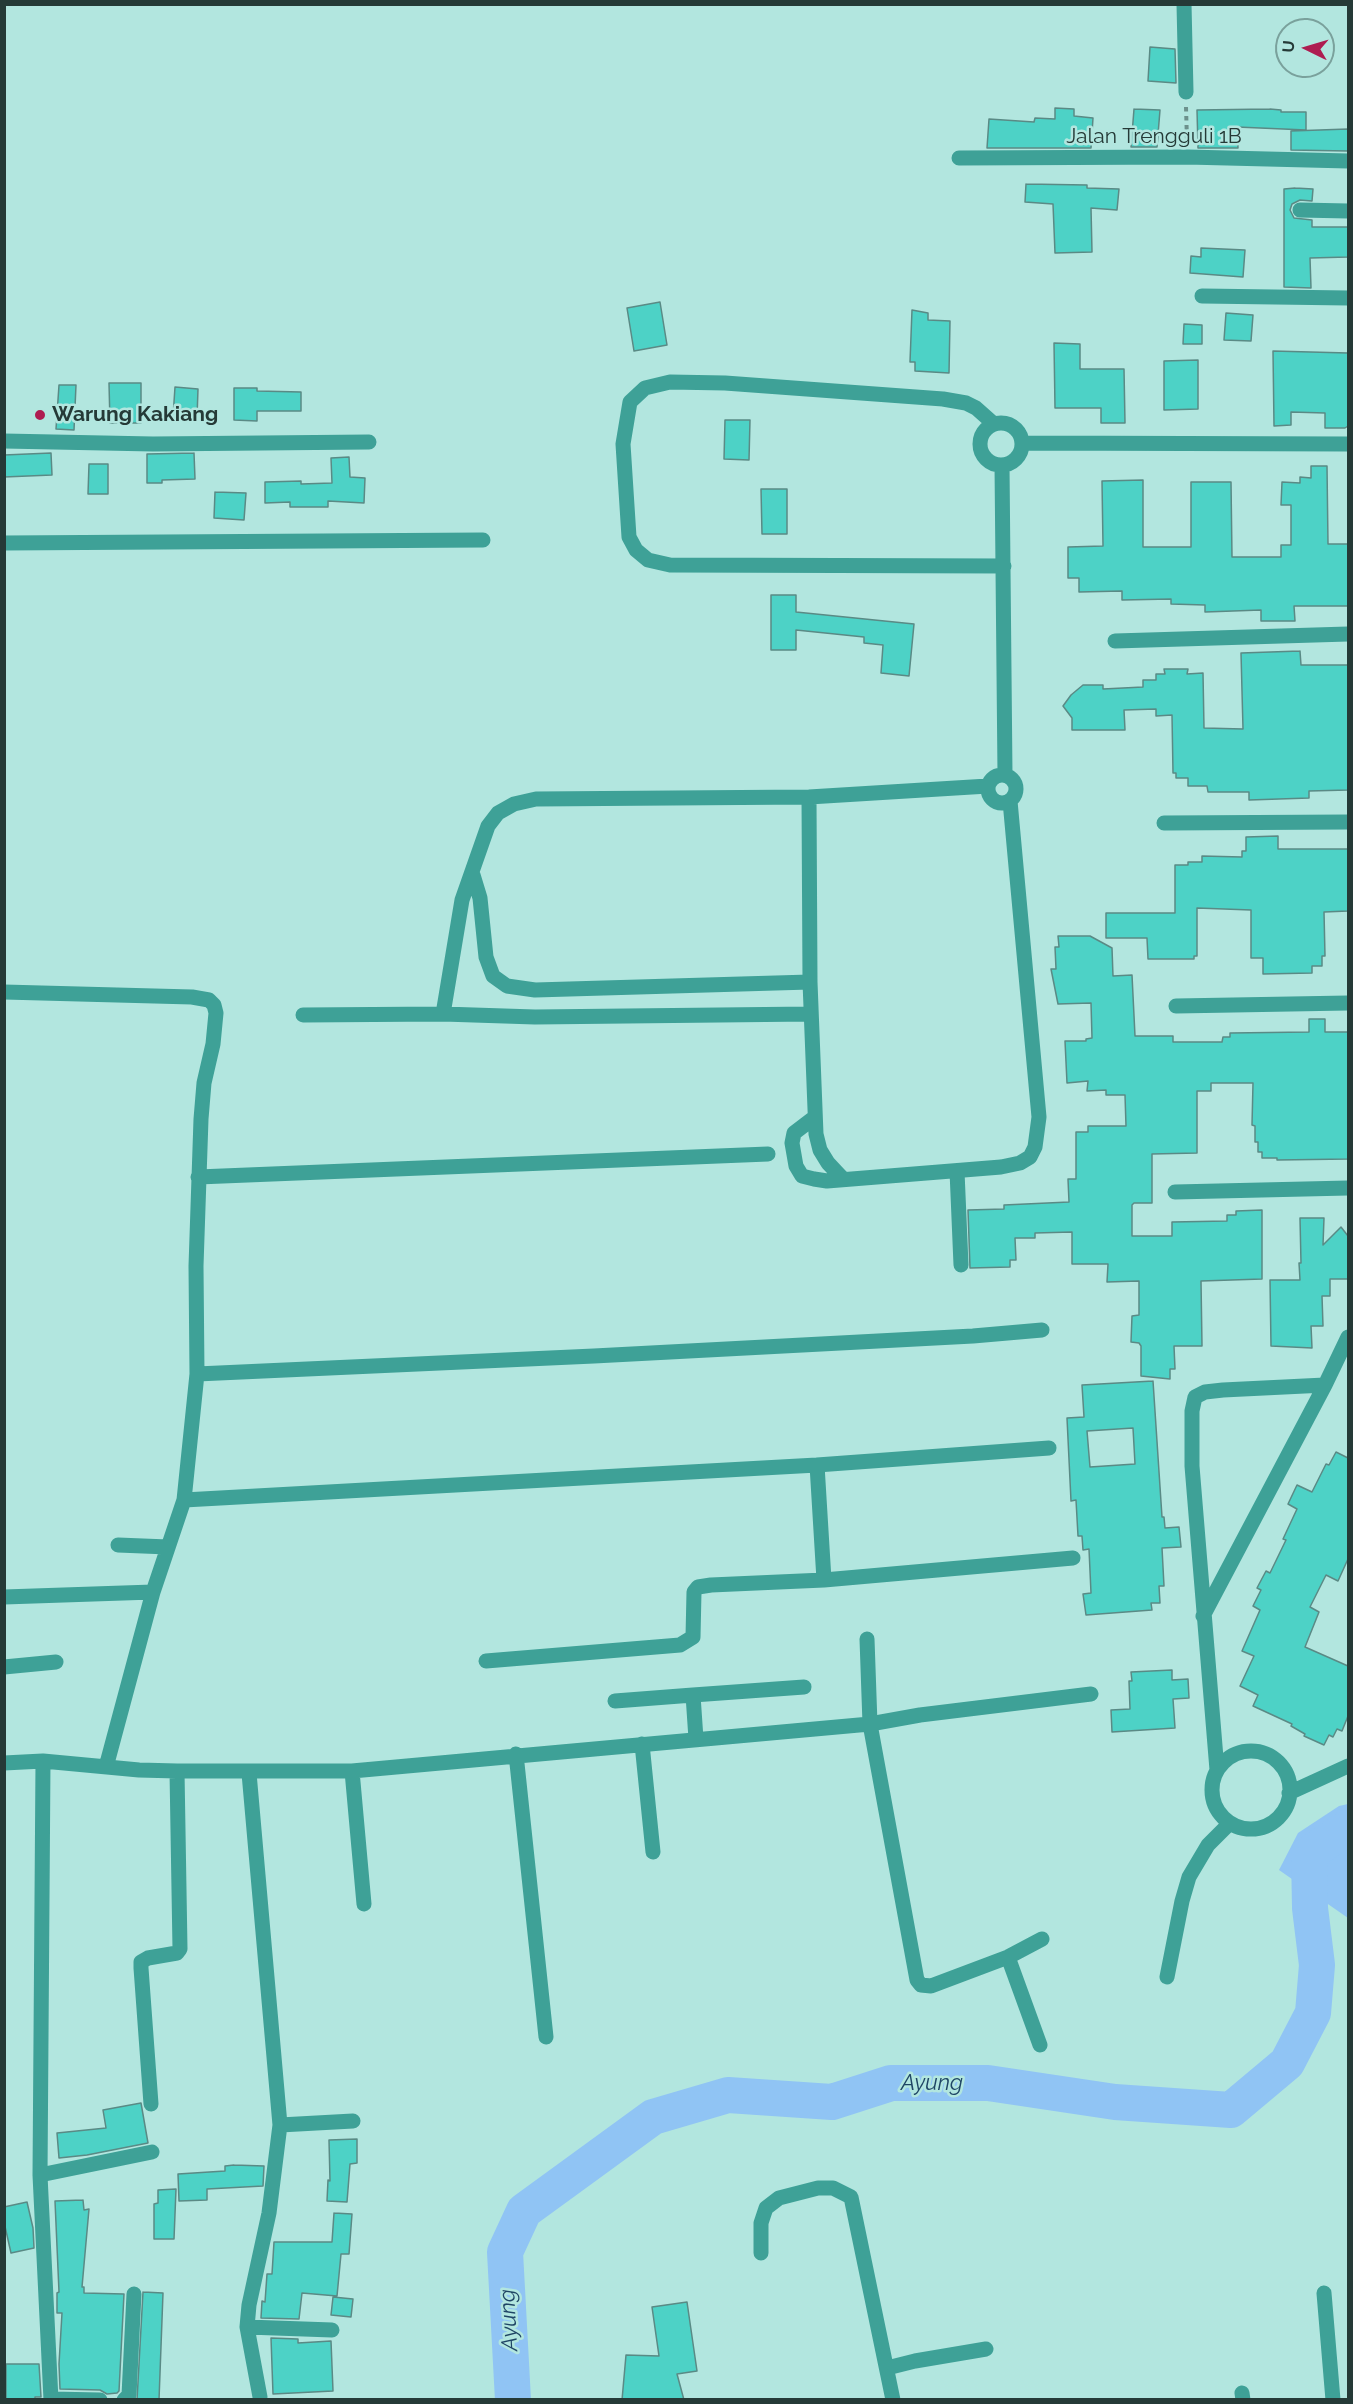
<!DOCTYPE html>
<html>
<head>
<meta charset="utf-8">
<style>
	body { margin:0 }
	#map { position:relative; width:1353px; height:2404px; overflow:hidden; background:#b2e6df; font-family:Raleway,sans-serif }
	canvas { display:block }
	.frame { position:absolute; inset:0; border:6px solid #253a37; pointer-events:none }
	.north { position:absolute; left:1275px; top:18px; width:60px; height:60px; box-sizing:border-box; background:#b2e6df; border:2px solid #7aa19c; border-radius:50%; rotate:275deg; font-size:16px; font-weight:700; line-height:24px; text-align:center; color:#253a37 }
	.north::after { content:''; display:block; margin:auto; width:21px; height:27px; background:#ae1d51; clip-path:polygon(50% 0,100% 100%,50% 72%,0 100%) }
</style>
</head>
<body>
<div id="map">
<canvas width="1353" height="2404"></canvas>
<div class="frame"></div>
<div class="north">U</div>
</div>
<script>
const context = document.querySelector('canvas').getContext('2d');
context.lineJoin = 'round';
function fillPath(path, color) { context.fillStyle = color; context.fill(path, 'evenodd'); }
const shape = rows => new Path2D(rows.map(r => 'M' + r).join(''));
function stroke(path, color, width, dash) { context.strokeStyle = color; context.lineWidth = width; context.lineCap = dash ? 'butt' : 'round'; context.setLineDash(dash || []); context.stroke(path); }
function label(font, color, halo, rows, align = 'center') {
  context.font = font + ' Raleway,sans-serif'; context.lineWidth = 5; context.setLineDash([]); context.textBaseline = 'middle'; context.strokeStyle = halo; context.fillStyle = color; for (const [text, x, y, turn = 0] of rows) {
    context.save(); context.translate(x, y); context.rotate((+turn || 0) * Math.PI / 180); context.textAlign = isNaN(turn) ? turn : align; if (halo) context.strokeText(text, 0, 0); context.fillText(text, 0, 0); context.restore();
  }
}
const water = shape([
	[1348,1804,1348,1918,1279,1870,1298,1833,1339,1806]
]);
const river = shape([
	[513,2400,505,2252,524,2211,653,2117,728,2095,832,2102,891,2083,988,2083,1115,2102,1231,2110,1287,2063,1313,2013,1317,1965,1310,1908,1309,1854,1348,1827]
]);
const building = shape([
	[1150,47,1175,49,1176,83,1148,81,1150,47],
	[1055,108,1074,109,1074,116,1093,118,1091,148,987,148,989,119,1034,122,1035,118,1055,119,1055,108],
	[1134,109,1160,110,1157,147,1131,147,1134,109],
	[1270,109,1281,110,1281,112,1306,112,1306,130,1237,127,1238,148,1198,148,1197,110,1270,109],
	[1348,129,1348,151,1291,150,1291,131,1348,129],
	[1026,184,1087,185,1087,188,1119,189,1117,210,1091,208,1092,252,1055,253,1053,204,1025,202,1026,184],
	[1295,188,1313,189,1312,201,1300,200,1292,204,1290,210,1294,218,1312,220,1312,227,1348,227,1348,257,1310,258,1311,288,1284,287,1284,189,1295,188],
	[1201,248,1245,250,1243,277,1190,273,1191,256,1201,257,1201,248],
	[660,302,667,345,634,351,627,308,660,302],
	[912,310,928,313,928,320,950,321,949,373,915,371,915,362,910,362,912,310],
	[1226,313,1253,315,1251,341,1224,340,1226,313],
	[1184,324,1202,325,1202,344,1183,344,1184,324],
	[1054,343,1080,344,1080,369,1124,369,1125,423,1101,423,1101,408,1055,408,1054,343],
	[1273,351,1348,353,1348,426,1345,428,1325,428,1325,413,1291,412,1291,425,1274,426,1273,351],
	[1198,360,1198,409,1164,410,1164,361,1198,360],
	[109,383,141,383,141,423,110,423,109,383],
	[59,385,76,385,74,430,56,429,59,385],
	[175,387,198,389,197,418,173,417,175,387],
	[234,388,257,388,257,391,301,392,301,411,257,411,257,421,234,420,234,388],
	[725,420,750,420,749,460,724,459,725,420],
	[51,453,52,475,4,477,4,455,51,453],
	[194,453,195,479,162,480,162,483,147,483,147,454,194,453],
	[349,457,350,477,365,478,364,503,328,501,328,507,290,507,290,502,265,503,265,482,301,481,301,484,332,483,331,458,349,457],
	[89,464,108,464,108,494,88,494,89,464],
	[1311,466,1327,466,1328,544,1348,544,1348,606,1294,606,1295,621,1261,621,1261,610,1205,612,1205,605,1171,604,1171,599,1122,600,1122,591,1079,592,1079,578,1068,578,1068,547,1103,546,1102,481,1143,480,1143,547,1191,547,1191,482,1231,482,1232,557,1281,557,1281,545,1291,545,1291,505,1281,505,1282,482,1300,483,1300,477,1311,478,1311,466],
	[761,489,787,489,787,534,762,534,761,489],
	[215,492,246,493,244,520,214,518,215,492],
	[771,595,796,595,796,612,914,624,909,676,881,673,883,645,864,643,864,637,796,630,796,650,771,650,771,595],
	[1300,651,1301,665,1348,665,1348,790,1309,791,1309,798,1249,800,1249,792,1208,792,1207,786,1188,786,1188,778,1176,778,1176,773,1173,773,1172,715,1156,716,1156,709,1124,710,1125,730,1072,730,1072,718,1063,706,1071,695,1083,685,1103,685,1103,689,1143,687,1143,680,1156,680,1156,674,1165,674,1164,669,1188,669,1187,674,1203,673,1204,728,1243,729,1241,653,1300,651],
	[1278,836,1278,849,1348,849,1348,911,1324,912,1325,956,1322,956,1322,966,1312,966,1312,973,1263,974,1263,958,1251,958,1251,910,1197,908,1197,956,1194,956,1194,959,1148,959,1147,938,1106,938,1106,913,1175,913,1175,865,1188,865,1188,862,1202,862,1202,856,1242,857,1242,851,1246,851,1246,837,1278,836],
	[1058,936,1090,936,1112,948,1113,976,1132,975,1135,1036,1173,1036,1173,1042,1222,1042,1223,1037,1230,1037,1230,1033,1309,1032,1309,1019,1325,1019,1325,1032,1348,1032,1348,1159,1277,1160,1277,1158,1262,1158,1262,1152,1258,1152,1258,1142,1255,1142,1255,1126,1252,1125,1253,1083,1211,1083,1211,1091,1197,1091,1197,1153,1152,1154,1152,1203,1134,1203,1132,1205,1132,1236,1172,1236,1172,1222,1227,1221,1227,1215,1236,1215,1236,1211,1262,1210,1262,1279,1201,1281,1202,1346,1174,1346,1175,1369,1170,1369,1170,1379,1141,1376,1141,1346,1139,1343,1131,1342,1132,1316,1139,1315,1139,1281,1107,1282,1108,1264,1072,1264,1072,1232,1035,1233,1035,1238,1015,1238,1016,1260,1010,1260,1010,1267,970,1268,968,1210,1004,1209,1004,1205,1069,1202,1068,1179,1076,1179,1076,1132,1088,1132,1088,1126,1126,1126,1125,1095,1106,1095,1106,1090,1087,1091,1088,1081,1067,1083,1065,1041,1086,1041,1086,1039,1092,1038,1091,1003,1058,1004,1051,969,1056,969,1055,947,1059,947,1058,936],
	[1300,1218,1324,1218,1323,1245,1341,1227,1348,1236,1348,1279,1330,1279,1330,1296,1322,1296,1323,1326,1311,1326,1312,1348,1271,1346,1270,1280,1300,1280,1299,1263,1301,1263,1300,1218],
	[1153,1381,1162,1517,1164,1517,1165,1528,1179,1527,1181,1547,1162,1548,1164,1586,1159,1586,1160,1603,1151,1603,1152,1610,1086,1615,1083,1594,1091,1593,1089,1549,1083,1550,1082,1536,1078,1536,1076,1500,1071,1501,1067,1418,1084,1417,1082,1385,1153,1381],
	[1133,1428,1135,1464,1090,1467,1087,1431,1133,1428],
	[1336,1452,1348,1458,1348,1559,1338,1581,1326,1575,1310,1607,1319,1612,1305,1647,1348,1666,1348,1716,1342,1731,1337,1729,1333,1737,1329,1735,1324,1745,1304,1736,1305,1734,1291,1726,1292,1724,1253,1706,1258,1695,1240,1686,1254,1656,1242,1651,1260,1610,1253,1606,1261,1590,1257,1588,1266,1571,1270,1573,1286,1540,1283,1539,1297,1509,1288,1504,1297,1485,1312,1492,1326,1464,1329,1465,1336,1452],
	[1172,1670,1172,1680,1188,1679,1189,1698,1173,1699,1175,1728,1112,1732,1111,1710,1130,1709,1129,1681,1132,1681,1131,1672,1172,1670],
	[141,2103,148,2143,87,2155,59,2158,57,2133,106,2128,103,2110,141,2103],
	[357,2139,357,2163,350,2164,347,2202,327,2201,328,2180,330,2181,329,2140,357,2139],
	[234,2165,264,2166,263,2186,207,2189,207,2200,179,2201,178,2174,225,2171,225,2166,234,2165],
	[176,2189,174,2239,154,2239,154,2204,158,2203,158,2190,176,2189],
	[83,2200,84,2210,89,2209,82,2287,84,2287,84,2293,124,2294,119,2391,117,2393,107,2394,100,2390,60,2389,59,2364,62,2313,57,2313,57,2293,59,2292,55,2201,83,2200],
	[27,2202,33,2228,34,2248,11,2253,4,2222,4,2207,27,2202],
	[334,2213,352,2214,349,2254,341,2254,337,2296,302,2293,299,2319,261,2318,262,2301,265,2302,267,2274,272,2274,274,2242,332,2242,334,2213],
	[143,2292,163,2293,159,2400,137,2400,143,2292],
	[333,2297,353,2299,351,2317,331,2315,333,2297],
	[687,2302,697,2371,677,2374,684,2400,622,2400,626,2355,659,2356,652,2307,687,2302],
	[271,2338,298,2339,298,2343,331,2341,333,2391,273,2394,271,2338],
	[6,2364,39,2364,41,2397,35,2397,35,2400,6,2400,6,2364]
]);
const path = shape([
	[1186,107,1187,141]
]);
const minor = shape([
	[1184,4,1186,92],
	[959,158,1187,157,1348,161],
	[1300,210,1348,211],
	[1202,296,1348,298],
	'980 444a21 21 0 1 1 42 0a21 21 0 1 1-42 0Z',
	[994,424,976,408,966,403,943,399,725,383,670,382,645,388,630,402,623,444,629,537,636,550,648,560,670,565,1004,566],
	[4,441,153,444,369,442],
	[1022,443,1348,444],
	[1002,465,1005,775],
	[4,543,483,540],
	[1115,641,1348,634],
	'988 789a14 14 0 1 1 28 0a14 14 0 1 1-28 0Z',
	[809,797,810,982,816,1134,820,1150,828,1163,843,1179],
	[1164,823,1348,822],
	[473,875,480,898,486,957,493,976,507,986,535,990,810,982],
	[4,992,192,997,209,1000,214,1005,216,1013,213,1044,204,1083,201,1119,196,1266,197,1374,184,1500,153,1592,106,1767],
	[1176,1006,1348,1003],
	[811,1014,535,1017,443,1014,462,900,488,826,498,813,514,804,536,799,809,797,988,786],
	[303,1015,443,1014],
	[815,1117,794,1133,792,1143,796,1166,802,1176,814,1179,827,1181,1001,1167,1020,1163,1030,1157,1035,1147,1039,1117,1010,801],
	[957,1171,961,1265],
	[198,1177,768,1154],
	[1175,1192,1348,1188],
	[197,1374,594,1356,973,1336,1042,1330],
	[817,1465,824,1580],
	[184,1500,817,1465,1049,1448],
	[118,1545,168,1547],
	[4,1597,153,1592],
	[1203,1616,1325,1385],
	[867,1639,870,1724,917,1980,921,1985,931,1986,1008,1957,1042,1939],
	[486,1661,680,1645,693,1637,694,1592,698,1587,711,1585,824,1580,1073,1558],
	[4,1667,56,1662],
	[693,1695,804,1687],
	[615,1701,693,1695,696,1739],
	[642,1744,653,1852],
	'1212 1790a39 39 0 1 1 78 0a39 39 0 1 1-78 0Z',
	[516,1754,546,2037],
	[43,1761,40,2175,51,2400],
	[4,1763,43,1761,139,1770,177,1771,352,1771,870,1724,920,1715,1091,1694],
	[1217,1770,1192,1466,1192,1411,1195,1397,1205,1392,1223,1390,1325,1385,1348,1337],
	[352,1771,364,1904],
	[249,1773,280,2125,269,2213,249,2305,247,2327,260,2397],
	[1289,1793,1348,1766],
	[1008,1957,1040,2045],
	[1167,1977,1182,1901,1189,1877,1208,1845,1230,1823],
	[151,2104,141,1968,141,1962,148,1958,177,1953,180,1949,177,1771],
	[280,2125,353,2121],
	[40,2175,152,2152],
	[761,2253,761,2223,766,2208,779,2198,818,2188,833,2188,851,2197,893,2400],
	[1324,2293,1333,2400],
	[247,2327,332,2330],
	[887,2368,915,2361,986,2349],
	[1242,2393,1243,2400],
	[51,2399,100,2400],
	[124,2400,129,2395,134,2294]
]);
const markers = [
	[40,415,6,"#ae1d51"]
];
const streetNames = [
	["Jalan Trengguli 1B",1154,137]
];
const poiNames = [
	["Warung Kakiang",52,415]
];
const waterNames = [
	["Ayung",932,2083],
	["Ayung",509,2320,-93]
];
fillPath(water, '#90c4f4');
stroke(river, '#90c4f4', 36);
fillPath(building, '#4dd2c6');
stroke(building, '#5a8a85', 1.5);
stroke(path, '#6c918c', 4, [4.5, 4.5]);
stroke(minor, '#3ea197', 15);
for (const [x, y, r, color] of markers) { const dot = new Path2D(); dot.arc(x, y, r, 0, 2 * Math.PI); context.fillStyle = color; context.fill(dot); stroke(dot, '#b2e6df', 2); }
label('21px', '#253a37', '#b2e6df', streetNames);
label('bold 21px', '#253a37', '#b2e6df', poiNames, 'left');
label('italic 22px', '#1f4565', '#b2e6df', waterNames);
</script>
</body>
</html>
